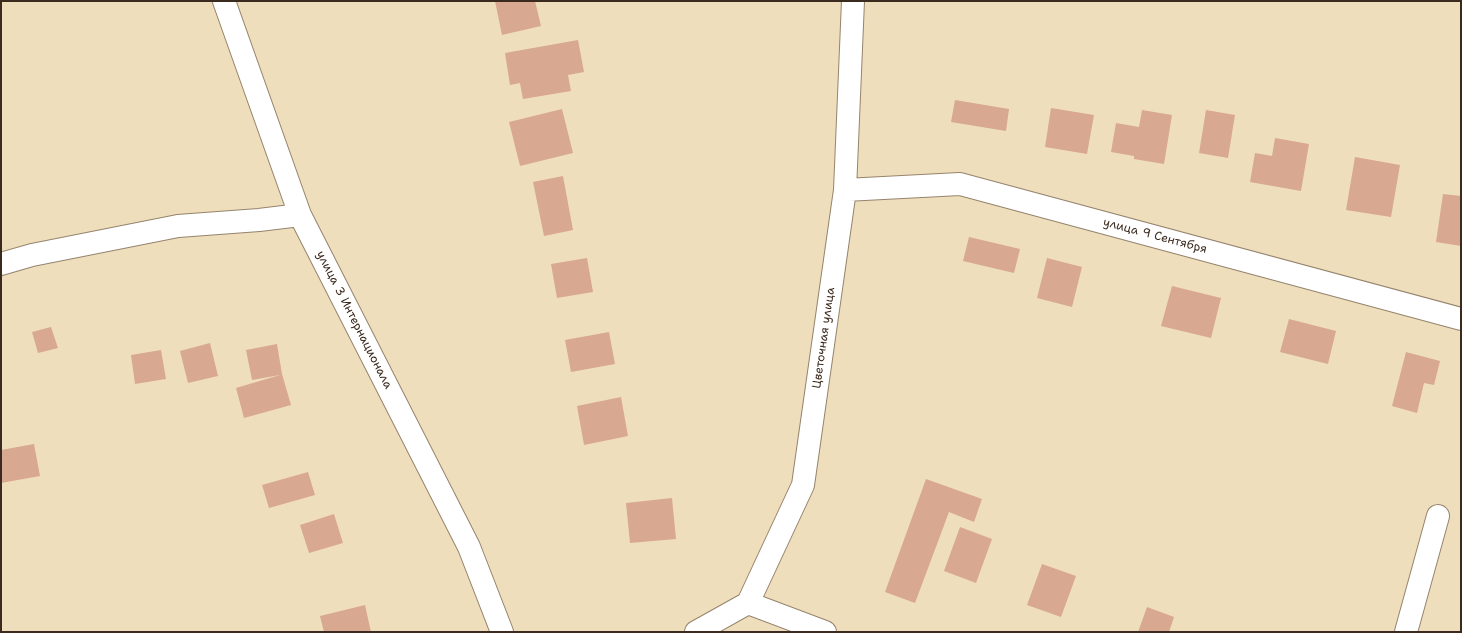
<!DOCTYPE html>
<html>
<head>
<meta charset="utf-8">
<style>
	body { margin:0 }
	#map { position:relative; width:1462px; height:633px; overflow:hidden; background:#efdebc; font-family:"Shantell Sans",sans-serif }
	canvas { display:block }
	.frame { position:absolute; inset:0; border:2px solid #3b2a1e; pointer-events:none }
</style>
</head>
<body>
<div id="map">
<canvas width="1462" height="633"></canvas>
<div class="frame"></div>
</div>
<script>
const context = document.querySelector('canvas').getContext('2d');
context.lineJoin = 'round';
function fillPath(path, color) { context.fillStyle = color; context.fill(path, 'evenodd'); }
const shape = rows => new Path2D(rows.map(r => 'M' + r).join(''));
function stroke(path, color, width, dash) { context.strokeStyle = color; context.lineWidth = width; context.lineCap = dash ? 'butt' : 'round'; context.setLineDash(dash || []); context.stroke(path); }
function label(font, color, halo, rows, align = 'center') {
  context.font = font + ' "Shantell Sans",sans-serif'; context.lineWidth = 4; context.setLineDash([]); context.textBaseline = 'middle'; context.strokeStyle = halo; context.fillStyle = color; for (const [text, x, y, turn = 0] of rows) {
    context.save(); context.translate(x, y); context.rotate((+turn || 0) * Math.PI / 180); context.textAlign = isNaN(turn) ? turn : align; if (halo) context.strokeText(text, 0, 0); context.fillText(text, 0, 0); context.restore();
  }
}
const building = shape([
	[495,1,535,1,541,26,502,35],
	[578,40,584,72,568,75,571,91,523,99,520,83,510,85,505,53],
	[955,100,1009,109,1006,131,951,122],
	[1051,108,1094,115,1087,154,1045,147],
	[562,109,573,153,520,166,509,122],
	[1142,110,1172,115,1164,164,1134,159,1134,156,1111,152,1116,123,1139,127],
	[1206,110,1235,115,1228,158,1199,153],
	[1275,138,1309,144,1301,191,1250,182,1255,153,1272,156],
	[1355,157,1400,165,1391,217,1346,210],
	[563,176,573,230,544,236,533,182],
	[1443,194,1461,196,1461,246,1436,242],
	[969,237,1020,249,1014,273,963,261],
	[587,258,593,292,557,298,551,264],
	[1047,258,1082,267,1072,307,1037,298],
	[1172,286,1221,298,1211,338,1161,326],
	[1289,319,1336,331,1328,364,1280,352],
	[51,327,58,348,38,353,32,332],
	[609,332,615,364,571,372,565,340],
	[210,343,218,376,188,383,180,351],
	[277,344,282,374,291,405,244,418,236,388,280,375,252,380,246,350],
	[161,350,166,379,135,384,131,355],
	[1406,352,1440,361,1434,385,1424,383,1417,413,1392,406],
	[621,397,628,436,584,445,577,406],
	[34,444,40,476,1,483,1,450],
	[308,472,315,495,269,508,262,485],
	[926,479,982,499,974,522,949,512,915,603,885,592],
	[672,498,676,539,630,543,626,503],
	[334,514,343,543,309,553,300,525],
	[960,527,992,539,976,583,944,571],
	[1042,564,1076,576,1061,617,1027,605],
	[365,605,371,632,324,632,320,616],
	[1147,607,1174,617,1169,632,1138,632]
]);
const minor = shape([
	[224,1,300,215,469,547,502,632],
	[845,190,960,184,1461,319],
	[1,264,32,255,178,226,259,220,300,215],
	[748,603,825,632],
	[696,632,748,603,803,485,845,190,853,1],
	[1406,632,1438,516]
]);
const streetNames = [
	["улица 9 Сентября",1155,236,15],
	["улица 3 Интернационала",354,320,63],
	["Цветочная улица",824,338,-82]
];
fillPath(building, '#d8a891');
stroke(minor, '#95846d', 24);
stroke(minor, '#fff', 22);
label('12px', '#3b2a1e', '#fff', streetNames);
</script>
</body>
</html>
